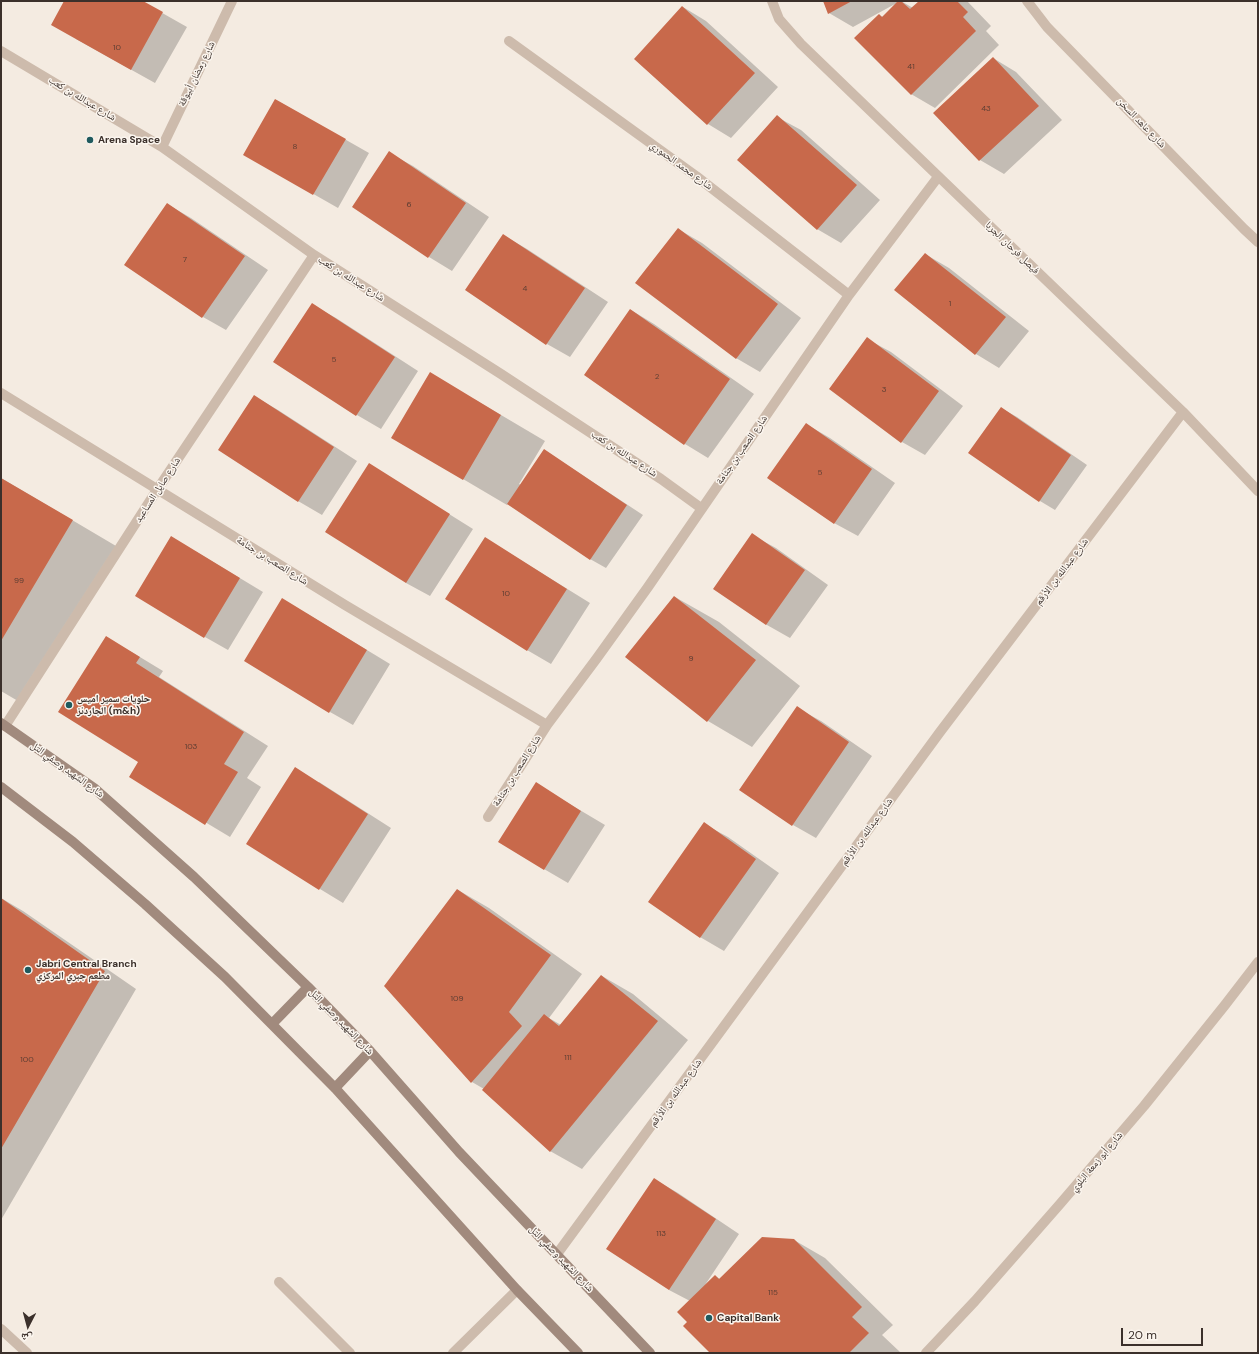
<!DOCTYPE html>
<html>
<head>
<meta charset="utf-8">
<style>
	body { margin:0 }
	#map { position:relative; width:1259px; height:1354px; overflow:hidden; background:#f4ebe1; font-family:"DM Sans","Noto Naskh Arabic",sans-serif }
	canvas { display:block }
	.frame { position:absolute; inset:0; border:2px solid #3b302b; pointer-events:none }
	.north { position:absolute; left:8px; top:1306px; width:40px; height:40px; -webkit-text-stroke:3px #fbf5ee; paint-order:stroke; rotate:186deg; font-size:11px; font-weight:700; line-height:16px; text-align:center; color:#3b302b }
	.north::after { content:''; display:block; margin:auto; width:14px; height:18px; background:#3b302b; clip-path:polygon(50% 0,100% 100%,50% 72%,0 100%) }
	.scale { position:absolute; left:1121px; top:1328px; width:82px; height:18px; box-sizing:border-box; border:2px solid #3b302b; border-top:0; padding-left:5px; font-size:12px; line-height:14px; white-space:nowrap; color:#3b302b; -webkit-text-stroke:3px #fbf5ee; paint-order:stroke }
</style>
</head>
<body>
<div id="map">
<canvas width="1259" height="1354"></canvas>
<div class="frame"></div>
<div class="north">ش</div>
<div class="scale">20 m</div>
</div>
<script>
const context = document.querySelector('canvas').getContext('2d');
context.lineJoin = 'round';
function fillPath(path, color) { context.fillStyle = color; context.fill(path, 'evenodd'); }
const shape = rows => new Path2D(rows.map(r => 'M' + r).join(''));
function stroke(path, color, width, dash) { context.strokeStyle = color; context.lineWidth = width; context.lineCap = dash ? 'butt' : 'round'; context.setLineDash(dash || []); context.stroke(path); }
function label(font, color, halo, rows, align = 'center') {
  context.font = font + ' "DM Sans","Noto Naskh Arabic",sans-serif'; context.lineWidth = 3; context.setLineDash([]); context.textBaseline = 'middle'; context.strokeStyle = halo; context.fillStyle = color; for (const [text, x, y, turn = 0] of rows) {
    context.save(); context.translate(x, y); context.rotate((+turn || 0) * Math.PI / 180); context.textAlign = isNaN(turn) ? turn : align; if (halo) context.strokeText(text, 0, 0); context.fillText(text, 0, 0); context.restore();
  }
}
const shadow = shape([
	[65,1,141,1,187,27,155,83,76,39],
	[824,1,901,1,913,8,920,1,967,1,991,26,986,31,999,45,935,108,911,94,879,15,883,17,895,4,853,27,829,13],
	[683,7,706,21,778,87,731,138,708,124],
	[993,58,1016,72,1062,120,1004,174,980,160,935,113],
	[276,100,369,153,338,208,245,155],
	[777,117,801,130,880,200,841,243,817,229],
	[389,153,413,166,489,217,452,271,429,257],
	[167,204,191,218,268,270,226,330,203,317],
	[678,229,702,243,801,318,760,372,736,358],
	[503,235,527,249,608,302,570,357,547,344],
	[925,254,949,268,1029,331,999,368,976,354,896,290],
	[312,305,336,318,418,371,381,429,357,415,275,362],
	[631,310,654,324,754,394,708,458,685,444,585,375],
	[867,339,891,352,963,406,925,455,902,442],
	[254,396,278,410,357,461,322,515,298,501],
	[474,399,545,441,519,484,521,485,544,450,643,515,606,568,590,559,508,504,507,505,463,479],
	[1001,408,1017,417,1087,465,1055,510,1040,501],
	[806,424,830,438,895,483,858,536,834,523],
	[369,464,473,529,430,596,406,583],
	[1,478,116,546,23,704,1,691],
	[752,535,776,548,828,585,790,638,767,625,715,589],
	[485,538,590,603,551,664,527,650],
	[195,551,263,592,228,650,205,637],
	[675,597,719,622,800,686,752,747,708,721],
	[306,613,390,664,353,725,330,712],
	[130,651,163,671,159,677,268,746,247,778,261,787,230,837,130,777,140,761],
	[797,708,821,721,872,756,816,838,793,825],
	[319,782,391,828,343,903,320,889],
	[536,784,605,825,568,883,544,869],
	[704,824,728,837,779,873,724,951,700,937],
	[458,890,489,908,582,974,549,1018,561,1025,602,976,633,994,688,1040,582,1169,550,1151,484,1089,472,1082,386,986],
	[1,898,23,911,136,989,1,1220],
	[654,1179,678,1193,739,1234,705,1285,715,1276,720,1279,794,1240,825,1258,893,1325,882,1335,900,1352,898,1353,711,1353,689,1322,690,1301,669,1290]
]);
const building = shape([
	[64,1,143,1,163,12,131,70,51,25],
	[823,1,852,1,828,14],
	[898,1,901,1,910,9,919,1,957,1,968,12,963,17,976,31,911,95,854,38,879,14,882,17],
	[682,6,755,73,707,125,634,59],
	[993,57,1039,106,979,161,933,113],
	[275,99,346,139,313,195,243,155],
	[777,115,857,185,817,230,737,160],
	[389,151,466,203,428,258,352,207],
	[167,203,245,256,202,318,124,265],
	[678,228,778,304,736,359,635,283],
	[503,234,585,288,546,345,465,290],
	[925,253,1006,317,975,355,894,290],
	[312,303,395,357,356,416,273,362],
	[630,309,730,379,684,445,584,375],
	[867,337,939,391,901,443,829,389],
	[430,372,501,415,463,480,391,438],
	[254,395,334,447,298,502,218,450],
	[1001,407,1071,455,1039,502,968,453],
	[806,423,872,469,834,524,767,478],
	[544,449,627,505,590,560,507,504],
	[369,463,450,514,406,583,325,532],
	[1,478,73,520,1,641],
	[752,533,805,570,766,625,713,589],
	[171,536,240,578,204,638,135,596],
	[485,537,567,589,527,651,445,599],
	[674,596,756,660,707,722,625,657],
	[282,598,367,650,329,713,244,661],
	[106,636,140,657,136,663,244,732,224,764,238,772,205,825,129,777,138,762,58,712],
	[797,706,849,742,792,826,739,790],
	[295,767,368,814,319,890,246,844],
	[536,782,581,811,544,870,498,842],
	[704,822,756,859,700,938,648,902],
	[457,889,551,955,509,1012,522,1026,471,1083,384,986],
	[1,898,105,971,1,1149],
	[601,975,658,1021,550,1152,482,1090,544,1014,559,1026],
	[654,1178,716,1219,669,1290,606,1249],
	[762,1237,794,1239,862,1307,852,1317,869,1333,849,1353,710,1353,683,1326,687,1322,677,1312,715,1275,719,1279]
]);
const service = shape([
	[279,1282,350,1353]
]);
const minor = shape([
	[772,1,779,19,801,44,1183,412,1258,491],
	[1027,1,1047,27,1244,229,1258,242],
	[509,41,696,176,849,295],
	[1,51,162,147,314,255,501,374,661,479,701,508],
	[162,147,232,1],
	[1,393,345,605,547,725],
	[5,726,157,490,314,255],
	[488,817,547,725,597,658,648,587,849,295,938,177],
	[557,1254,940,732,1183,412],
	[1,1329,27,1353],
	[453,1353,517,1290],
	[926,1353,975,1301,1060,1204,1144,1106,1225,1005,1258,962]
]);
const secondary = shape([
	[1,723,94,788,194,877,308,987,370,1051,459,1152,650,1353],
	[1,787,73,842,145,904,225,977,335,1088,517,1290,578,1353],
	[272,1024,308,987],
	[335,1088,370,1051]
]);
const markers = [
	[90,140,4,"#1f5a5e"],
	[69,705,4,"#1f5a5e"],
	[28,970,4,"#1f5a5e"],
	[709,1318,4,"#1f5a5e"]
];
const numberNames = [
	["10",117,48],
	["41",911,67],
	["43",986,109],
	["8",295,147],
	["6",409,205],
	["7",185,260],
	["4",525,289],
	["1",950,304],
	["5",334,360],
	["2",657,377],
	["3",884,390],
	["5",820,473],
	["99",19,581],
	["10",506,594],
	["9",691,659],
	["103",191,747],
	["109",457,999],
	["111",568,1058],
	["100",27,1060],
	["113",661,1234],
	["115",773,1293]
];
const streetNames = [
	["شارع رمضان أبيوقة",197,74,-64],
	["شارع عبدالله بن كعب",82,99,31],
	["شارع عاهد السخن",1141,123,46],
	["شارع محمد الحموري",681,166,36],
	["فيصل فرحان الجربا",1012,248,44],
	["شارع عبدالله بن كعب",351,279,32],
	["شارع الصعب بن جثامة",742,450,-55],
	["شارع عبدالله بن كعب",624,454,33],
	["شارع صايل المساعيد",158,490,-57],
	["شارع الصعب بن جثامة",272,561,32],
	["شارع عبدالله بن الأرقم",1062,572,-53],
	["شارع الشهيد وصفي التل",67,770,36],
	["شارع الصعب بن جثامة",517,771,-58],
	["شارع عبدالله بن الأرقم",867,832,-54],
	["شارع الشهيد وصفي التل",341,1022,46],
	["شارع عبدالله بن الأرقم",676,1093,-54],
	["شارع أبو زمعة البلوي",1097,1162,-50],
	["شارع الشهيد وصفي التل",561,1259,46]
];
const poiNames = [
	["Arena Space",98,140],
	["حلويات سمير اميس",77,699],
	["الجاردنز (m&h)",77,711],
	["Jabri Central Branch",36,964],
	["مطعم جبري المركزي",36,976],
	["Capital Bank",717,1318]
];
fillPath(shadow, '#0003');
fillPath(building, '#c8694b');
stroke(service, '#cdbbac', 10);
stroke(minor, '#cdbbac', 10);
stroke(secondary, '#a18a7d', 10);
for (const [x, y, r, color] of markers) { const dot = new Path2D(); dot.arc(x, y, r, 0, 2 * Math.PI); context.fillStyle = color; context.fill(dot); stroke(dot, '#fbf5ee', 1.5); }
label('8px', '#5e3e33', null, numberNames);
label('10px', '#3b302b', '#fbf5ee', streetNames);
label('bold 10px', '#3b302b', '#fbf5ee', poiNames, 'left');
</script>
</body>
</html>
